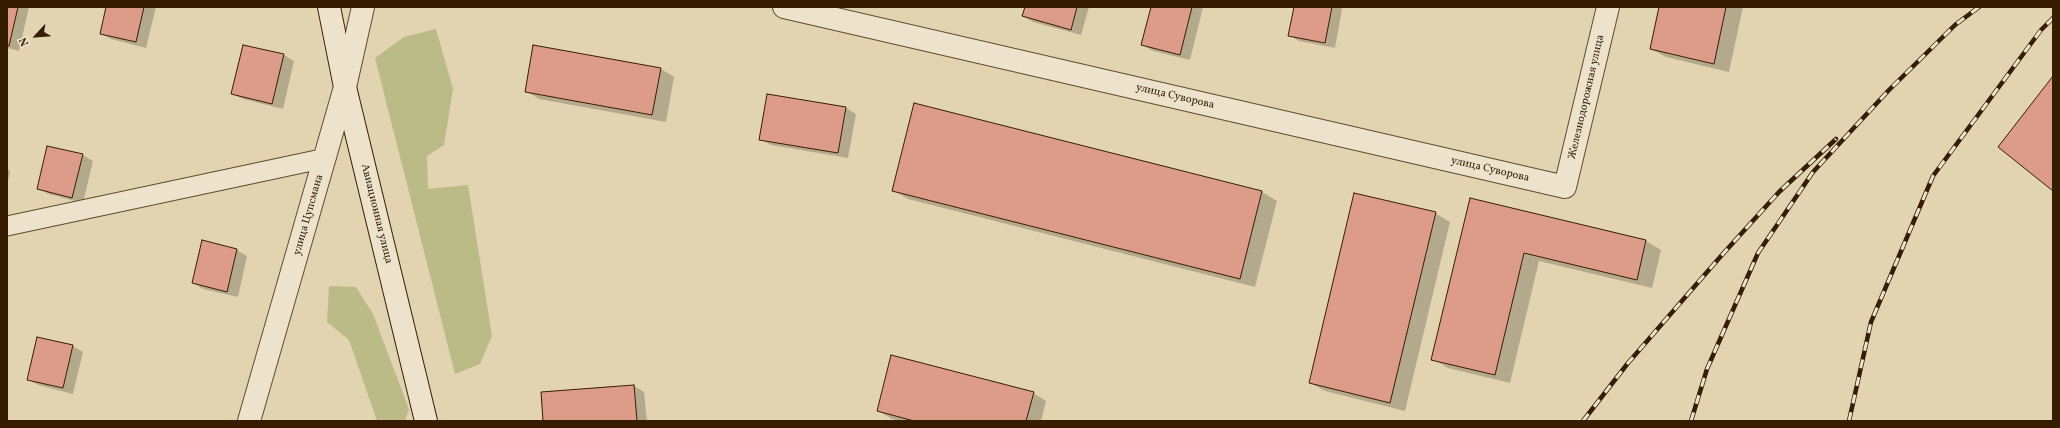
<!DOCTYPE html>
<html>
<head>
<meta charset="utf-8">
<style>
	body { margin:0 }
	#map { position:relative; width:2060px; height:428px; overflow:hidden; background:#e3d4b1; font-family:Vollkorn,serif }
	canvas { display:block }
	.frame { position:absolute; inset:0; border:8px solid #361d00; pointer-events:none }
	.north { position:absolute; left:16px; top:16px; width:40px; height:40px; -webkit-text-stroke:3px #ede3cc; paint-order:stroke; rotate:244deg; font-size:11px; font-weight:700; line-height:16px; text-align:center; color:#361d00 }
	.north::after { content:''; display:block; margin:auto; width:14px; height:18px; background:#361d00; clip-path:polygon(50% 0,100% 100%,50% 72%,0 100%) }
</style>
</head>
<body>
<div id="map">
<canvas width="2060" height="428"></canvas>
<div class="frame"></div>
<div class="north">N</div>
</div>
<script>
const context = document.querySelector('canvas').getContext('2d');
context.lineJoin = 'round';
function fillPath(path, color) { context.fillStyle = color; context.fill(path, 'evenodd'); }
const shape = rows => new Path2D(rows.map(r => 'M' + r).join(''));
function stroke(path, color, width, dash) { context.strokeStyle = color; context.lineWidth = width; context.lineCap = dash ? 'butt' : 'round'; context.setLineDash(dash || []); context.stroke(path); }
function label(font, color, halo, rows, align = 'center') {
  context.font = font + ' Vollkorn,serif'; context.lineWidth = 4; context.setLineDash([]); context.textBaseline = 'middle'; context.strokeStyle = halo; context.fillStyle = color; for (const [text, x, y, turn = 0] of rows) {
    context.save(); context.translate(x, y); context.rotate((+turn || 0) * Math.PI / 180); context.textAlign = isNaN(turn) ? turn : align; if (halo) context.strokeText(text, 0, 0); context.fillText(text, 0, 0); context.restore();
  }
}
const green = shape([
	[436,29,453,89,444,145,427,156,428,189,468,185,492,336,480,364,455,374,375,58,404,37],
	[329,286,356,287,373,314,409,409,405,421,377,421,349,340,327,322]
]);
const shadow = shape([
	[7,7,29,7,19,51,7,48],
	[107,7,156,7,146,48,111,39,101,33],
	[1026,7,1089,7,1081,35,1033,22,1023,16],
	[1152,7,1203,7,1190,60,1153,51,1143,45],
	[1295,7,1339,7,1342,9,1335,48,1299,41,1289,35],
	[1660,7,1743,7,1729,72,1666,57,1651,49],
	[284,55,294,61,283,109,243,99,232,94],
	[661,69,674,77,666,122,539,99,526,91],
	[915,104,1262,192,1277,201,1255,287,908,199,893,190],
	[846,108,856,114,848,158,771,145,760,139],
	[83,155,93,161,83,203,48,194,38,188],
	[7,169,10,171,7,186],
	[1471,199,1646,241,1661,250,1652,288,1539,261,1510,383,1448,368,1433,359],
	[1435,213,1450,222,1405,411,1325,391,1310,383],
	[202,242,237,250,247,256,238,297,203,289,193,283],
	[38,338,73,346,83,352,73,394,38,385,28,379],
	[634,386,644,392,647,421,544,421,542,393],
	[1033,393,1046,401,1041,421,901,421,892,419,878,411]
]);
const building = shape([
	[7,7,18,7,9,46,7,45,7,7],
	[106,7,144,7,136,42,100,34,106,7],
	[1025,7,1077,7,1071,30,1022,16,1025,7],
	[1151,7,1192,7,1180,55,1141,45,1151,7],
	[1294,7,1332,7,1325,43,1288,36,1294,7],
	[1659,7,1726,7,1714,64,1650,49,1659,7],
	[243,45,284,54,272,104,231,94,243,45],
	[533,45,661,68,652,115,525,92,533,45],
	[2053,76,2053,191,1998,147,2053,76],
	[767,94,846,107,838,153,759,140,767,94],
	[914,103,1262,191,1240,279,892,191,914,103],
	[47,146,83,154,72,198,37,189,47,146],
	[1354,193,1436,212,1390,403,1309,383,1354,193],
	[1470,198,1646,240,1637,280,1524,253,1495,375,1431,360,1470,198],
	[202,240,237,249,227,292,192,283,202,240],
	[37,337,73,345,63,388,27,380,37,337],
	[891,355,1034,392,1026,421,914,421,877,411,891,355],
	[634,385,637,421,543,421,541,392,634,385]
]);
const lane = shape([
	[7,226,326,158]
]);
const street = shape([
	[784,7,1565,187,1608,7],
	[249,421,345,87,363,7]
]);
const secondary = shape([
	[329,7,345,87,426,421]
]);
const rail = shape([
	[1583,421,1628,363,1721,256,1779,192,1836,139],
	[1691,421,1707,369,1758,253,1813,172,1889,90,1955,25,1979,7],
	[1849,421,1871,322,1933,176,2041,30,2053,18]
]);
const streetNames = [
	["улица Суворова",1175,97,13],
	["Железнодорожная улица",1587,97,-77],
	["улица Суворова",1490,170,13],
	["Авиационная улица",376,214,76],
	["улица Цупсмана",309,215,-74]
];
fillPath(green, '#bbbb87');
fillPath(shadow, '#0003');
fillPath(building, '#dd9c89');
stroke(building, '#361d00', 1);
stroke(lane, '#614b2c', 21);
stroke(street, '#614b2c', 24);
stroke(secondary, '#361d00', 24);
stroke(lane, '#ede3cc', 19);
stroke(street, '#ede3cc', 22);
stroke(secondary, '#ede3cc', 22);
stroke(rail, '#361d00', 4.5);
stroke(rail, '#ede3cc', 3, [9]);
label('11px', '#361d00', '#ede3cc', streetNames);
</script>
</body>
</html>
